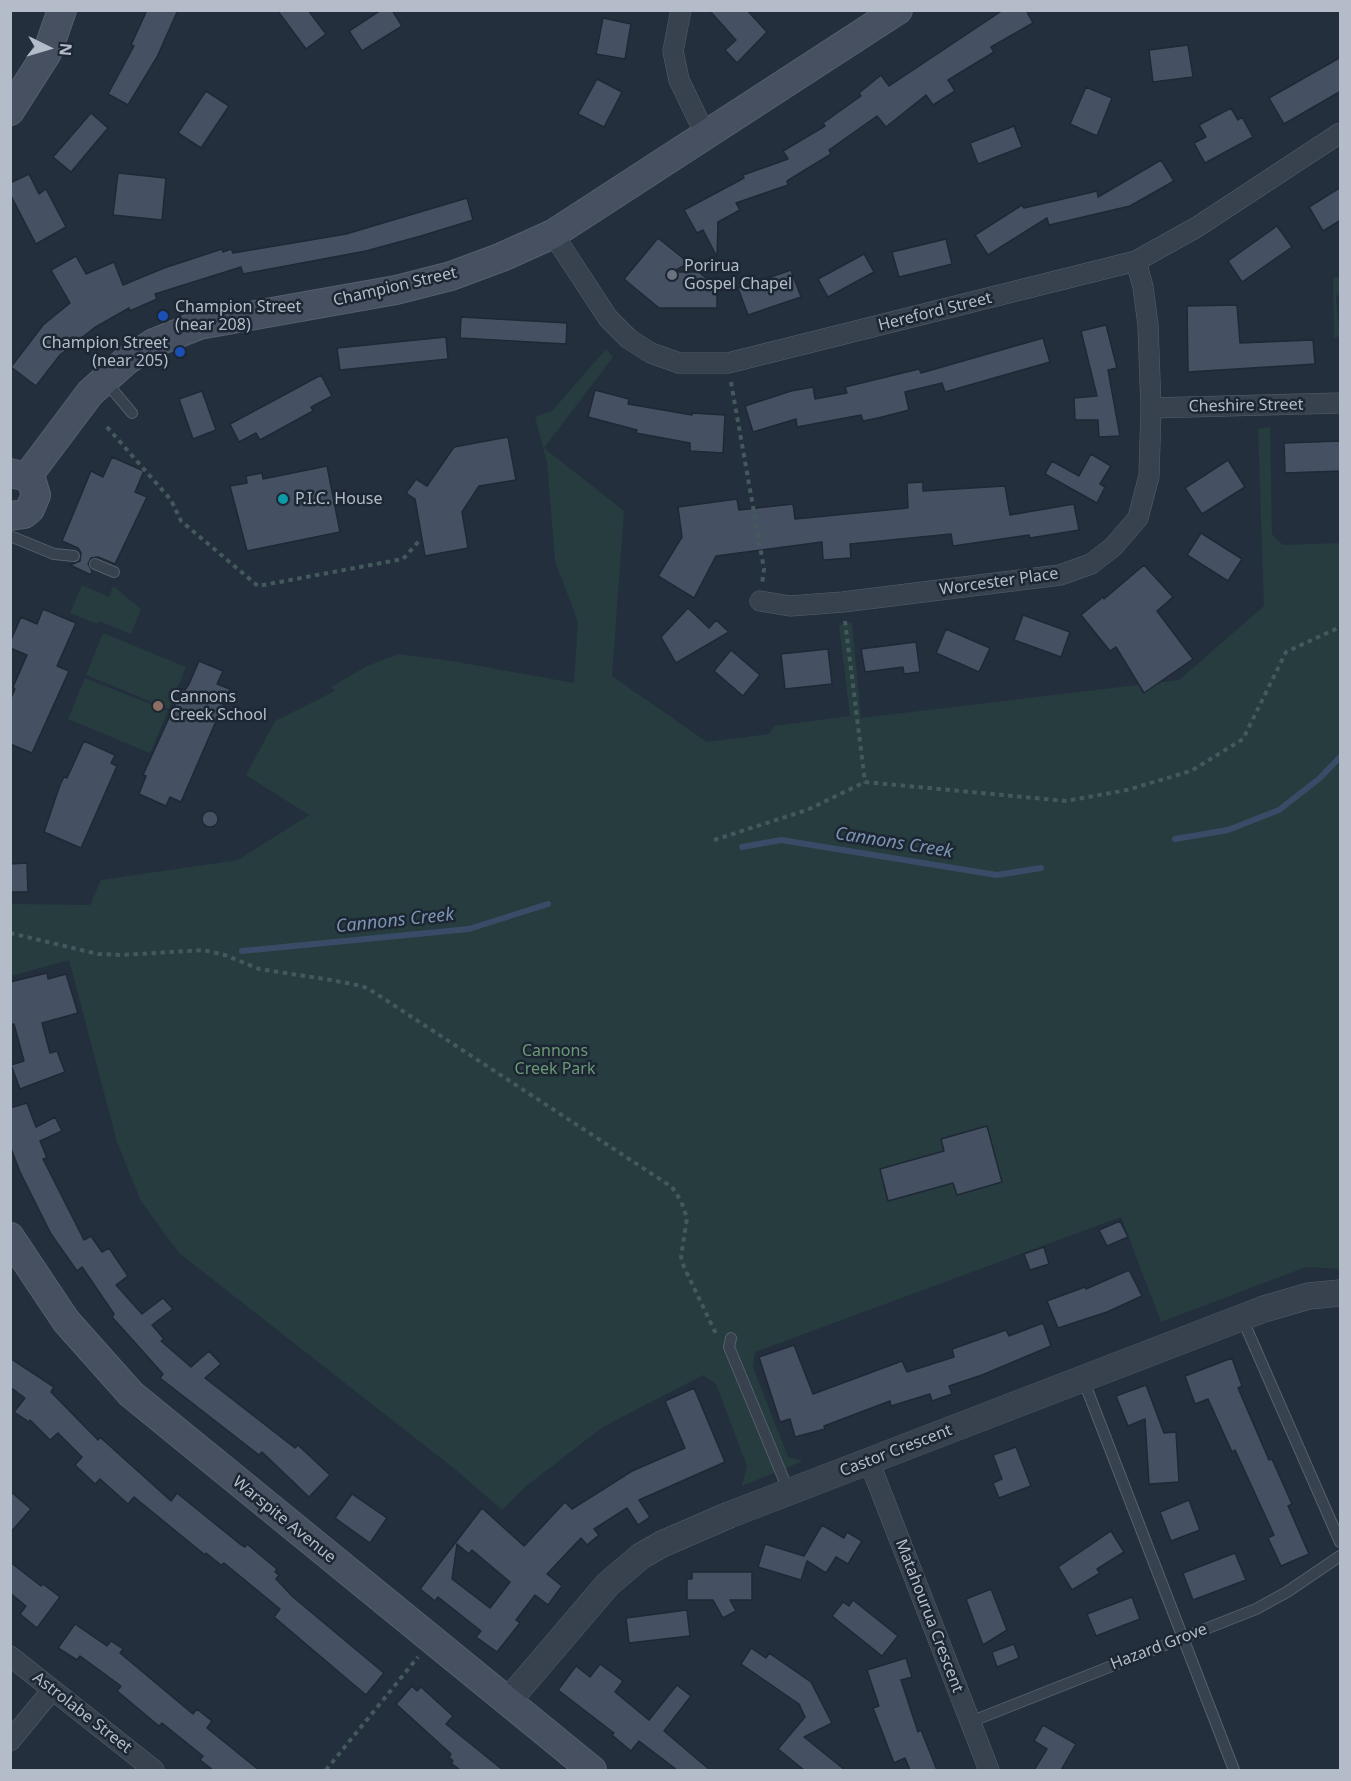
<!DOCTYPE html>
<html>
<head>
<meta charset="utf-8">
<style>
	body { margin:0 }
	#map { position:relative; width:1351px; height:1781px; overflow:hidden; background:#242f3e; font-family:"Noto Sans",sans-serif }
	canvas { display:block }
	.frame { position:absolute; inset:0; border:12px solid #b4bcc9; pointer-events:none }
	.north { position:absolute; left:18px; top:18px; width:60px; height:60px; -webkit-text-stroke:4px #1d2633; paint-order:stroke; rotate:95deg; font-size:16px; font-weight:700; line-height:24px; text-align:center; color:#b4bcc9 }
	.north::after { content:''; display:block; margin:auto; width:21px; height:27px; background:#b4bcc9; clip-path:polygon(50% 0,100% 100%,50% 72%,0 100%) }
</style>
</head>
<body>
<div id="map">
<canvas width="1351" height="1781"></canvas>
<div class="frame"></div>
<div class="north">N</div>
</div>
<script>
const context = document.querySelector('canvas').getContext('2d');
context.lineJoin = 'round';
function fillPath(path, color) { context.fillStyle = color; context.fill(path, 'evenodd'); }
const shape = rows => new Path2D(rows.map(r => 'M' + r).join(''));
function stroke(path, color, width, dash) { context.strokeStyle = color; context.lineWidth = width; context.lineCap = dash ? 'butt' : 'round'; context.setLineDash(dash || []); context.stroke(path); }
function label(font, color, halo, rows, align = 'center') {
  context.font = font + ' "Noto Sans",sans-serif'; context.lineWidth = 5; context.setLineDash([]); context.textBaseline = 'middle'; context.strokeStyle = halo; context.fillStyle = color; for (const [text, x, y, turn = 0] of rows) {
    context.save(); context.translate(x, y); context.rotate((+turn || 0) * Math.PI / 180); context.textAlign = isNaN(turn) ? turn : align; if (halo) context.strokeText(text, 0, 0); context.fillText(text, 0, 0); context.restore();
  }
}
const green = shape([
	[1340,277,1340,294,1336,296,1340,336,1334,338,1333,278],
	[606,349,613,357,544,448,624,511,612,676,707,742,769,734,774,726,850,716,839,625,852,622,861,718,1179,680,1264,606,1258,429,1270,427,1272,534,1283,545,1340,543,1340,1269,1306,1267,1161,1322,1121,1217,755,1352,753,1367,788,1457,803,1461,742,1486,747,1466,716,1384,703,1375,603,1427,525,1487,502,1510,456,1470,179,1253,141,1201,117,1142,69,960,11,976,11,904,90,905,101,880,238,860,309,815,246,775,275,721,335,691,331,687,367,666,398,654,452,661,574,683,578,622,555,561,547,462,535,417,552,411],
	[82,585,109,597,113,586,141,609,131,634,99,621,97,624,70,613],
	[103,633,186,667,169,709,86,675],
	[85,678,168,711,150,753,68,719]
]);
const stream = shape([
	[1175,839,1228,830,1279,810,1320,778,1340,757],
	[742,847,781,840,997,875,1041,868],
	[242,951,469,929,548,904]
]);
const building = shape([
	[147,10,178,10,157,57,128,105,108,94,134,46,131,45,147,10],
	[277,10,308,10,326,34,306,49,277,10],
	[381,10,392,10,402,26,362,51,349,31,381,10],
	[709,10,747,10,767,32,737,63,725,50,736,40,709,10],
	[1003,10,1026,10,1033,23,991,47,994,52,948,80,955,91,933,105,926,95,886,127,877,116,829,150,831,154,787,181,788,185,736,203,740,210,718,222,717,257,703,230,697,233,684,210,744,178,743,175,788,159,783,151,825,126,823,123,861,96,859,93,881,75,889,86,1003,10],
	[603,18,631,24,625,59,596,54,603,18],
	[1188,45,1193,77,1153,82,1149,50,1188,45],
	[1341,57,1341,91,1284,124,1269,98,1341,57],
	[597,79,622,92,604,127,578,114,597,79],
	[1086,87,1112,98,1097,136,1070,124,1086,87],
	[206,91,229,106,201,148,178,133,206,91],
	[1231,108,1238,120,1242,117,1253,137,1205,163,1194,143,1206,137,1199,125,1231,108],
	[91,113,108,128,71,172,53,157,91,113],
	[1014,126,1022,147,978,164,970,143,1014,126],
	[1161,160,1174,181,1130,206,1049,225,1047,218,988,255,975,235,1022,205,1024,208,1097,191,1098,197,1161,160],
	[118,173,166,178,162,220,113,215,118,173],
	[29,174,39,194,46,189,66,227,36,244,10,194,10,183,29,174],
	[1341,187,1341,220,1323,231,1309,207,1341,187],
	[467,198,473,220,421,236,366,251,243,274,241,267,155,294,157,299,130,311,129,308,94,328,60,355,36,386,11,367,43,325,70,303,51,270,76,256,86,274,114,262,123,285,164,268,222,249,223,252,231,249,233,253,346,234,467,198],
	[1277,226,1292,247,1242,282,1228,261,1277,226],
	[658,238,689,263,672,272,699,272,717,288,717,308,659,308,624,279,658,238],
	[946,239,952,264,899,277,892,252,946,239],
	[864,254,874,272,828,297,818,279,864,254],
	[791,270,801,297,748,315,738,288,791,270],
	[1237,305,1240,343,1313,340,1315,364,1188,372,1187,306,1237,305],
	[461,317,567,323,566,344,460,338,461,317],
	[1106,325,1117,368,1108,370,1120,436,1099,437,1098,420,1075,420,1074,398,1097,396,1081,331,1106,325],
	[446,337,448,359,340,370,337,348,446,337],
	[1043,338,1050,362,945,392,942,383,905,392,909,410,878,418,863,421,861,415,797,427,796,419,753,432,745,406,791,391,813,387,815,399,847,393,845,387,919,369,921,373,1043,338],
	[321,375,332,396,311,407,313,411,260,440,256,433,239,442,230,424,321,375],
	[595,390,629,399,628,404,692,415,692,413,725,415,723,453,690,451,690,443,636,433,637,430,588,417,595,390],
	[202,391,216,430,193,439,179,399,202,391],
	[508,437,516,480,479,486,462,512,468,548,425,556,415,499,406,493,416,479,427,486,454,447,508,437],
	[1341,441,1341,471,1285,473,1284,443,1341,441],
	[1091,454,1111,466,1100,484,1105,487,1097,503,1045,474,1052,461,1079,476,1091,454],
	[112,457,144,471,135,492,147,497,115,564,98,557,91,558,88,564,92,571,91,575,70,565,80,561,81,553,78,548,62,541,91,471,103,477,112,457],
	[1228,460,1245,487,1202,514,1185,488,1228,460],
	[327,466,340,532,247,551,230,486,247,483,246,476,262,473,263,479,327,466],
	[923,482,923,491,1005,486,1010,515,1074,504,1079,530,1030,538,1029,535,953,546,951,534,850,544,851,558,823,560,822,542,716,556,694,598,658,576,682,537,678,507,737,499,739,510,793,504,795,519,908,508,907,483,923,482],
	[1201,533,1242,559,1228,581,1187,555,1201,533],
	[1144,565,1173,597,1157,611,1193,659,1144,693,1116,647,1110,651,1081,615,1103,597,1104,599,1144,565],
	[688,608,709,628,716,620,729,632,676,663,661,637,688,608],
	[43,609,76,623,57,666,69,671,32,753,10,744,10,700,15,689,13,687,27,655,10,648,10,642,21,617,37,624,43,609],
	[1023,615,1070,632,1061,657,1014,640,1023,615],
	[946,629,990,648,979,672,936,653,946,629],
	[916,642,920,672,904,674,903,667,865,672,861,649,916,642],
	[828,649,832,684,785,689,781,654,828,649],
	[731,650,760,675,743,696,714,671,731,650],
	[199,661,223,671,217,684,230,689,181,802,170,797,166,806,139,794,146,776,143,775,182,689,185,690,189,684,199,661],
	[84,741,115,755,111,763,117,766,81,848,44,832,60,785,64,777,67,778,84,741],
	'202 819a8 8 0 1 1 16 0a8 8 0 1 1-16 0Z',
	[27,863,28,892,10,892,10,864,27,863],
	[47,973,48,979,66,974,78,1013,42,1023,50,1053,57,1051,65,1072,20,1089,11,1065,24,1061,14,1024,10,1025,10,982,47,973],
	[27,1103,36,1127,55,1117,62,1131,40,1141,47,1158,43,1159,84,1240,91,1236,102,1252,109,1248,128,1276,116,1285,142,1314,163,1298,173,1309,152,1325,164,1339,161,1341,191,1367,209,1351,221,1364,205,1378,295,1448,298,1445,330,1475,309,1497,262,1452,259,1455,160,1378,163,1374,112,1317,114,1314,82,1267,77,1271,51,1234,20,1172,10,1146,10,1108,27,1103],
	[987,1126,1002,1182,957,1195,953,1183,888,1201,880,1169,944,1151,941,1139,987,1126],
	[1120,1221,1128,1237,1107,1246,1099,1230,1120,1221],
	[1044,1247,1049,1264,1030,1270,1024,1254,1044,1247],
	[1129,1270,1142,1296,1107,1312,1058,1328,1047,1301,1085,1287,1086,1289,1129,1270],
	[1043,1323,1051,1346,982,1375,949,1386,952,1394,932,1401,930,1394,891,1406,890,1401,824,1426,825,1429,795,1437,790,1419,780,1422,759,1357,794,1345,813,1394,902,1361,907,1372,954,1357,952,1349,1006,1330,1009,1336,1043,1323],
	[10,1358,54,1387,51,1392,98,1440,100,1437,171,1501,177,1493,240,1544,245,1547,247,1544,277,1569,275,1572,279,1575,276,1579,293,1597,384,1673,366,1695,274,1617,280,1609,224,1563,221,1565,206,1553,205,1555,134,1497,128,1504,100,1479,95,1484,75,1465,82,1457,58,1433,50,1440,30,1420,29,1422,14,1412,25,1398,10,1387,10,1358],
	[1232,1358,1242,1386,1238,1388,1269,1460,1272,1459,1292,1504,1288,1506,1309,1554,1281,1566,1268,1538,1274,1535,1235,1450,1232,1452,1208,1399,1195,1404,1185,1376,1232,1358],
	[1146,1385,1164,1433,1176,1432,1179,1482,1149,1484,1145,1419,1128,1426,1116,1396,1146,1385],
	[694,1388,725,1462,639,1500,650,1517,638,1525,627,1508,594,1529,599,1535,587,1545,581,1538,547,1574,562,1586,548,1605,535,1595,516,1620,520,1623,497,1652,476,1637,481,1631,438,1597,435,1601,420,1589,482,1508,524,1546,565,1502,572,1509,632,1471,685,1448,665,1401,694,1388],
	[457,1544,469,1554,472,1550,510,1582,490,1608,452,1579,457,1544],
	[1016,1447,1031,1486,999,1498,993,1483,1002,1479,993,1455,1016,1447],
	[10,1491,31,1509,10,1533,10,1491],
	[352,1494,387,1518,370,1543,335,1518,352,1494],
	[1189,1500,1200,1530,1171,1541,1160,1512,1189,1500],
	[822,1525,844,1538,847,1532,862,1541,848,1564,836,1557,826,1573,807,1561,801,1580,758,1567,765,1544,804,1556,822,1525],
	[1111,1531,1124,1552,1097,1569,1100,1573,1072,1590,1058,1567,1111,1531],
	[1235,1553,1246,1580,1193,1600,1183,1573,1235,1553],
	[10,1562,41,1586,43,1584,60,1597,37,1628,20,1614,26,1606,10,1593,10,1562],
	[692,1572,752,1572,752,1600,730,1600,736,1611,723,1618,713,1600,687,1600,687,1579,692,1579,692,1572],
	[991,1589,1007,1630,983,1645,966,1599,991,1589],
	[1132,1597,1140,1619,1096,1636,1087,1614,1132,1597],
	[853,1600,898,1636,882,1656,832,1616,843,1602,849,1606,853,1600],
	[687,1610,690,1636,629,1643,626,1618,687,1610],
	[75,1624,107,1646,111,1641,123,1649,120,1653,193,1714,197,1709,212,1721,207,1728,259,1770,213,1770,200,1760,203,1756,162,1723,159,1726,117,1691,121,1686,80,1656,77,1660,58,1648,75,1624],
	[1014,1644,1019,1658,997,1667,992,1652,1014,1644],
	[751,1648,766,1658,769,1653,811,1682,832,1723,804,1737,845,1770,804,1770,778,1749,805,1717,799,1704,741,1664,751,1648],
	[906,1658,912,1677,901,1680,918,1732,921,1730,937,1770,910,1770,905,1758,894,1763,873,1708,879,1706,867,1670,906,1658],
	[600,1664,623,1681,615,1692,649,1720,677,1685,691,1696,664,1731,710,1770,677,1770,639,1741,631,1751,612,1735,614,1733,558,1690,576,1666,590,1677,600,1664],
	[412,1686,417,1691,421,1687,453,1716,446,1724,503,1770,460,1770,451,1763,453,1761,449,1757,451,1754,396,1704,412,1686],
	[1043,1725,1076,1744,1061,1770,1034,1770,1047,1749,1034,1741,1043,1725]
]);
const path = shape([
	[731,382,764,569,762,584],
	[107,427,171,500,181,521,258,586,403,559,420,540],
	[845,621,865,782,1066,801,1127,790,1191,771,1243,739,1286,652,1340,627],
	[714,840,807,810,865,782],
	[10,933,98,954,122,955,203,950,225,955,259,969,331,980,362,986,372,991,672,1187,681,1201,687,1218,681,1257,684,1267,717,1336],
	[326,1770,418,1657]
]);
const service = shape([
	[106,382,132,413],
	[10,536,54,554,74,556],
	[95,564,114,572],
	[1242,1318,1340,1542],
	[731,1338,729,1347,789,1492],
	[1083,1379,1234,1770],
	[970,1722,1256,1609,1287,1592,1340,1556]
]);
const minor = shape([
	[681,10,673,51,679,80,706,136],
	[553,234,608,318,629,339,651,353,679,363,728,363,1136,261,1197,227,1340,133],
	[1151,408,1340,403],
	[760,601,790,606,843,602,1060,575,1091,564,1113,547,1138,518,1149,476,1151,408,1148,325,1143,287,1136,261],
	[869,1461,989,1770],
	[10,1656,154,1770],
	[10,1741,52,1690]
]);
const tertiary = shape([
	[509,1700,608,1584,641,1556,662,1544,729,1515,1264,1309,1309,1296,1340,1293]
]);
const secondary = shape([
	[10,111,47,53,62,10],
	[10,473,27,477,32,482,36,495,30,509,24,514,10,516],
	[27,477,90,393,127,360,154,343,199,325,396,290,451,276,502,257,553,234,898,10],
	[10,1237,66,1321,131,1394,592,1770]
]);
const markers = [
	[672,275,6,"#6b7280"],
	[163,316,6,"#1a4fb4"],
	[180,352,6,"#1a4fb4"],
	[283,499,6,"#0f9aa8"],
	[158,706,6,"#8d6e63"]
];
const poiNames = [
	["Porirua",684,266],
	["Gospel Chapel",684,284],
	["Champion Street",175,307],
	["(near 208)",175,325],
	["Champion Street",168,343,"right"],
	["(near 205)",168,361,"right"],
	["P.I.C. House",295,499],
	["Cannons",170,697],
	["Creek School",170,715]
];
const streetNames = [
	["Champion Street",395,287,-13],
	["Hereford Street",935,312,-14],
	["Cheshire Street",1246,406,-1],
	["Worcester Place",999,582,-8],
	["Castor Crescent",896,1451,-21],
	["Warspite Avenue",284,1520,39],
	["Matahourua Crescent",929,1616,69],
	["Hazard Grove",1159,1647,-21],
	["Astrolabe Street",82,1713,38]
];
const parkNames = [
	["Cannons",555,1051],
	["Creek Park",555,1069]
];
const waterNames = [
	["Cannons Creek",894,843,9],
	["Cannons Creek",395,921,-6]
];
fillPath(green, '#263c3f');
stroke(stream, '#394c67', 6);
fillPath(building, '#455162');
stroke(building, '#1f2835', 1.5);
stroke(service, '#565f6c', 12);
stroke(minor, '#565f6c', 21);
stroke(tertiary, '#565f6c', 27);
stroke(secondary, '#565f6c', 30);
stroke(path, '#44595c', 4, [4.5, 4.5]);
stroke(service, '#38414e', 10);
stroke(minor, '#38414e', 20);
stroke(tertiary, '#38414e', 26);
stroke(secondary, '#465061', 28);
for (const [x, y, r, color] of markers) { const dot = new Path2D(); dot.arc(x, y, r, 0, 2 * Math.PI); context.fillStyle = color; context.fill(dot); stroke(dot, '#1d2633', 2); }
label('16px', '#b4bcc9', '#1d2633', poiNames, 'left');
label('16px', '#b4bcc9', '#1d2633', streetNames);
label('16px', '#6b9a76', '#1d2633', parkNames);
label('italic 18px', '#7c92b1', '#1d2633', waterNames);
</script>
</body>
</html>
